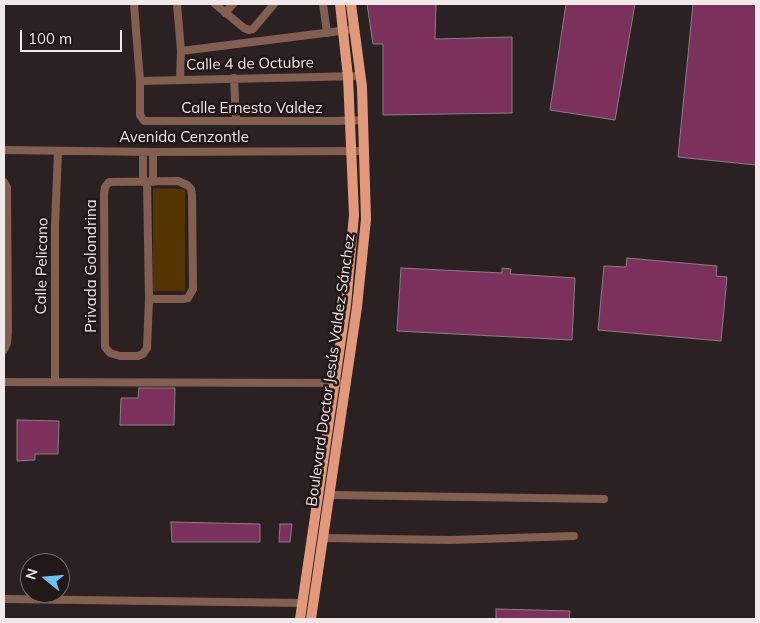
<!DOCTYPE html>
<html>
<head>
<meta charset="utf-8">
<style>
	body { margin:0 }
	#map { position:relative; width:760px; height:623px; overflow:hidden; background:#2c2122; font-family:Mulish,sans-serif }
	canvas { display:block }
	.frame { position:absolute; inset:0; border:5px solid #f0e8e9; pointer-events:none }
	.north { position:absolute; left:20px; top:553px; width:50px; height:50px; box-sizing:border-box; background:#221818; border:1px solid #746b6c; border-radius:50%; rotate:287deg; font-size:14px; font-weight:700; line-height:20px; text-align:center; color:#f0e8e9 }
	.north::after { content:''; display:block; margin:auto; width:18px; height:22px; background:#6cc3f2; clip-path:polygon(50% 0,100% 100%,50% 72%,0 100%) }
	.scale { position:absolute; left:20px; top:30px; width:102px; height:22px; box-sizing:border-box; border:2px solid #f0e8e9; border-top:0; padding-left:6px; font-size:15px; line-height:18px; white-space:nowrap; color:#f0e8e9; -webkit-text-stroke:4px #221818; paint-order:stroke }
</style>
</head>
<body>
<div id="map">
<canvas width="760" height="623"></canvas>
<div class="frame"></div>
<div class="north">N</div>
<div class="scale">100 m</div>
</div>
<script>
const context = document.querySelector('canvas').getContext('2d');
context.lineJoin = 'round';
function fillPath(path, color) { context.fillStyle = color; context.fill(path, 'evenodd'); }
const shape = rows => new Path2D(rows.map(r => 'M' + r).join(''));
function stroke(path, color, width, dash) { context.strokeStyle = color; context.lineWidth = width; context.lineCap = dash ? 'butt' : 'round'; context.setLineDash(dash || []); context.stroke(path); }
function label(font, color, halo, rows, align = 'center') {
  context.font = font + ' Mulish,sans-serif'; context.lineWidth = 5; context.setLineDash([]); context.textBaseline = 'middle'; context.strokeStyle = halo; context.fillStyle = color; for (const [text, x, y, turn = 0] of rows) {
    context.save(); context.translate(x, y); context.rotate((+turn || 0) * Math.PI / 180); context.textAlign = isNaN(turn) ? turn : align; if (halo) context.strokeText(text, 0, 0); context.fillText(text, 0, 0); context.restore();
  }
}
const green = shape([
	[153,188,185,189,185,291,153,291]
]);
const building = shape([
	[367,4,436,4,435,39,512,37,512,113,383,115,383,44,373,44,367,4],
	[566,4,635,4,615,120,550,110,566,4],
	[693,4,756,4,756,165,678,157,693,4],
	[627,258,717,266,716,276,727,277,721,341,598,330,604,266,626,267,627,258],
	[401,268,502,273,502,268,511,269,510,274,575,278,572,340,397,331,401,268],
	[139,388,175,388,174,425,120,425,121,398,138,398,139,388],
	[17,420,59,421,58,454,35,454,35,460,17,461,17,420],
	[171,522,260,524,260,542,172,542,171,522],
	[280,524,292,524,290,542,279,542,280,524],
	[496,609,570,611,569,619,496,619,496,609]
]);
const minor = shape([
	[134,4,140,81,140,115,144,121,334,121,364,120],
	[177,4,181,51,180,79],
	[215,4,244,28,249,30,253,29,274,4],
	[323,4,327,33],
	[225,13,233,4],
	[181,51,348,30],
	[234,78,236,121],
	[140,81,360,76],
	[4,150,153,152,365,151],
	[153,152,153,182],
	[4,182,7,187,8,332,7,343,4,350],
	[143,182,143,152],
	[147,182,149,299,147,348,143,354,138,356,120,356,110,353,105,347,104,194,105,187,109,182,178,181,187,185,191,189,192,195,193,289,188,298,183,299,149,299],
	[4,382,339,383],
	[55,382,55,226,58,151],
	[329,495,604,499],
	[323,538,451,540,574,536],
	[4,599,303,603]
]);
const major = shape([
	[300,619,346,305,354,215,348,77,340,4],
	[311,619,357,307,366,219,362,87,351,4]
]);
const streetNames = [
	["Calle 4 de Octubre",250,64,-1],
	["Calle Ernesto Valdez",252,108],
	["Avenida Cenzontle",184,137],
	["Calle Pelicano",42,266,-89],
	["Privada Golondrina",91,266,-90],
	["Boulevard Doctor Jesús Valdez Sánchez",331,370,-82]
];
fillPath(green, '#543400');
fillPath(building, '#7b315c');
stroke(building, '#8a7f84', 1);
stroke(minor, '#835f51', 8);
stroke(major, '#e2997b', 10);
label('15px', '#f0e8e9', '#221818', streetNames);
</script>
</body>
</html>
